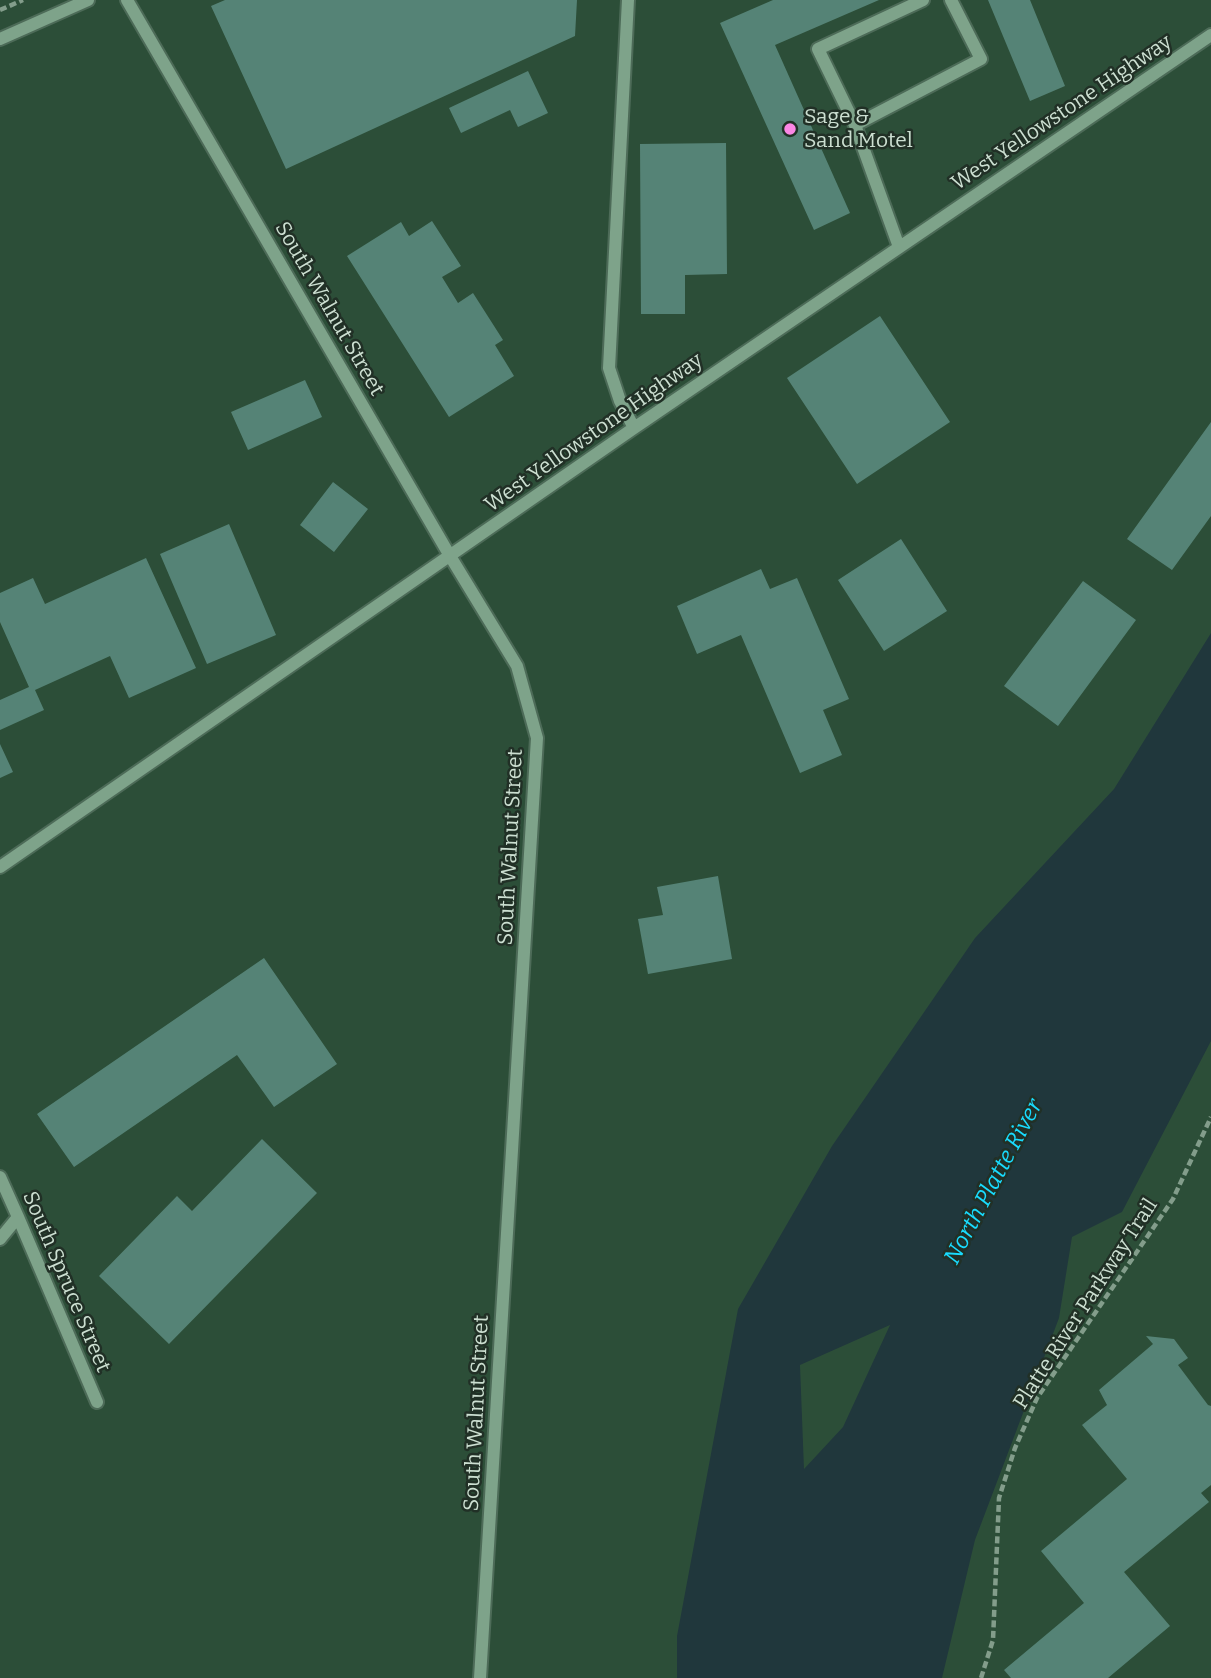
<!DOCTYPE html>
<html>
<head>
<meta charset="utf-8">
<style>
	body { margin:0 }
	canvas { display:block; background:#2c4e38 }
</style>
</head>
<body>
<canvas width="1211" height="1678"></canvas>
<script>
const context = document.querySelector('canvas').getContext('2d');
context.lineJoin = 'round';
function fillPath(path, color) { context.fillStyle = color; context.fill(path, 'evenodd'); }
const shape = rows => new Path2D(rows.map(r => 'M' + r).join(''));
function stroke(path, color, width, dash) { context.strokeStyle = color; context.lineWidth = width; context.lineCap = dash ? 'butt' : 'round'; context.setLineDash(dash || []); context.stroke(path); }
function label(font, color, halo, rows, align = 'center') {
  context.font = font + ' Bitter,serif'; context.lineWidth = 5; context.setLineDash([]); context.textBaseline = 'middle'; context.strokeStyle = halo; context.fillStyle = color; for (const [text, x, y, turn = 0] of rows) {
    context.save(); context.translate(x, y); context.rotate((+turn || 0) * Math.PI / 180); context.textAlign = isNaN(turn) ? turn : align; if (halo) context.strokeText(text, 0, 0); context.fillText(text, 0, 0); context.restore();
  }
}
const water = shape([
	[1211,633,1211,1041,1122,1212,1072,1237,1059,1318,975,1540,942,1678,677,1678,677,1636,738,1309,832,1146,975,938,1114,789],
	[890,1325,843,1427,804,1469,800,1365]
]);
const building = shape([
	[225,0,577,0,575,36,286,169,211,6],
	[773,0,879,0,775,45,850,213,814,230,720,23],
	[988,0,1030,0,1065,86,1030,101],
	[528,71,548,113,518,127,510,110,461,133,449,108],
	[726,143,727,274,685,275,685,314,641,314,640,144],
	[432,221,461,266,442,277,458,303,473,293,503,340,495,345,514,376,449,417,347,256,401,222,409,236],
	[880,316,950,422,857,484,787,378],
	[305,380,322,417,248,450,231,412],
	[1211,422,1211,516,1172,570,1127,539],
	[333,482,368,509,334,552,300,525],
	[229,524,276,635,207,664,160,554],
	[901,539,947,611,884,651,838,580],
	[146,558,196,668,129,698,110,656,35,690,44,710,0,730,0,700,29,687,0,622,0,593,33,578,45,604],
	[761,569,770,589,797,578,849,699,823,710,842,755,800,773,741,635,697,654,677,606],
	[1083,581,1136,620,1058,726,1004,686],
	[0,744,13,772,0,778],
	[718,876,732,959,648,974,638,919,663,915,657,887],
	[264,958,337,1064,274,1107,237,1055,74,1167,37,1114],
	[262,1139,317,1193,169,1344,99,1276,177,1196,192,1211],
	[1146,1336,1174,1339,1188,1358,1178,1365,1208,1405,1211,1406,1211,1485,1201,1493,1209,1502,1124,1572,1170,1626,1108,1678,1011,1678,1004,1670,1084,1603,1041,1551,1127,1479,1082,1425,1107,1405,1099,1390,1153,1344]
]);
const path = shape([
	[0,10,23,0],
	[981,1678,993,1640,999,1498,1015,1448,1037,1398,1173,1199,1211,1117]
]);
const minor = shape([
	[127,0,450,556,517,666,537,738,480,1678],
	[628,0,609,368,620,401,634,428],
	[0,39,88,0],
	[855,125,981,59,951,0],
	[899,247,855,125,818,49,923,0],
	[0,867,634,428,1211,35],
	[0,1177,18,1217,97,1402],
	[0,1239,18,1217]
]);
const markers = [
	[790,129,7,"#fb87e5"]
];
const streetNames = [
	["West Yellowstone Highway",1062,113,-34],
	["South Walnut Street",329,309,60],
	["West Yellowstone Highway",594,433,-35],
	["South Walnut Street",511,847,-87],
	["South Spruce Street",66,1282,67],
	["Platte River Parkway Trail",1086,1304,-57],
	["South Walnut Street",477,1413,-87]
];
const poiNames = [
	["Sage &",804,117],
	["Sand Motel",804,141]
];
const waterNames = [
	["North Platte River",994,1182,-62]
];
fillPath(water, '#20373c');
fillPath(building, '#558376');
stroke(minor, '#4d6b58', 16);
stroke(path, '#839d8b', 4.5, [7, 3.5]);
stroke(minor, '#7ea38a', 12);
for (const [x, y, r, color] of markers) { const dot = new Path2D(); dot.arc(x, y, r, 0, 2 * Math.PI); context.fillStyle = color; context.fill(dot); stroke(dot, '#213026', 2.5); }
label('21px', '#ccdfd1', '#213026', streetNames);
label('21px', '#ccdfd1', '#213026', poiNames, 'left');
label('italic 23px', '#19dbfd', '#213026', waterNames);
</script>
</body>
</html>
